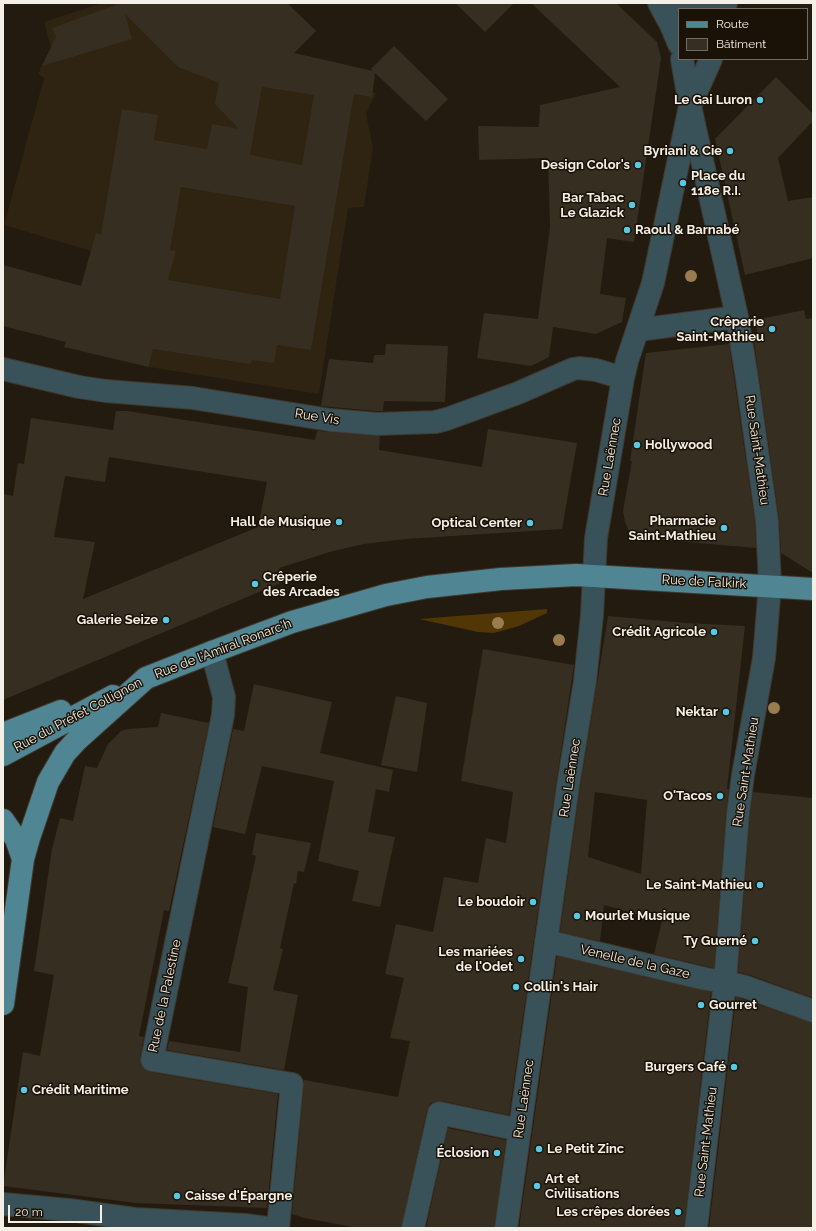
<!DOCTYPE html>
<html>
<head>
<meta charset="utf-8">
<style>
	body { margin:0 }
	#map { position:relative; width:816px; height:1231px; overflow:hidden; background:#231b10; font-family:Raleway,sans-serif }
	canvas { display:block }
	.frame { position:absolute; inset:0; border:4px solid #f4efe7; pointer-events:none }
	.legend { position:absolute; left:678px; top:8px; width:130px; height:52px; box-sizing:border-box; background:#1a1207; border:1px solid #716a61; margin:0; padding:5px 7px; list-style:none; font-size:12px; color:#f4efe7 }
	.legend li { display:flex; align-items:center; gap:8px; height:20px }
	.legend b { width:20px; border:1px solid #716a61 }
	.scale { position:absolute; left:8px; top:1205px; width:94px; height:18px; box-sizing:border-box; border:2px solid #f4efe7; border-top:0; padding-left:5px; font-size:12px; line-height:14px; white-space:nowrap; color:#f4efe7; -webkit-text-stroke:3px #1a1207; paint-order:stroke }
</style>
</head>
<body>
<div id="map">
<canvas width="816" height="1231"></canvas>
<div class="frame"></div>
<ul class="legend">
<li><b style="height:5px;background:#508694"></b>Route</li>
<li><b style="height:11px;background:#372e22"></b>Bâtiment</li>
</ul>
<div class="scale">20 m</div>
</div>
<script>
const context = document.querySelector('canvas').getContext('2d');
context.lineJoin = 'round';
function fillPath(path, color) { context.fillStyle = color; context.fill(path, 'evenodd'); }
const shape = rows => new Path2D(rows.map(r => 'M' + r).join(''));
function stroke(path, color, width, dash) { context.strokeStyle = color; context.lineWidth = width; context.lineCap = dash ? 'butt' : 'round'; context.setLineDash(dash || []); context.stroke(path); }
function label(font, color, halo, rows, align = 'center') {
  context.font = font + ' Raleway,sans-serif'; context.lineWidth = 3; context.setLineDash([]); context.textBaseline = 'middle'; context.strokeStyle = halo; context.fillStyle = color; for (const [text, x, y, turn = 0] of rows) {
    context.save(); context.translate(x, y); context.rotate((+turn || 0) * Math.PI / 180); context.textAlign = isNaN(turn) ? turn : align; if (halo) context.strokeText(text, 0, 0); context.fillText(text, 0, 0); context.restore();
  }
}
const built = shape([
	[102,3,179,3,321,85,376,93,366,114,373,148,364,207,348,208,319,394,149,367,168,279,89,260,91,251,4,225,44,78,38,74,51,47,44,22]
]);
const green = shape([
	[547,609,547,613,519,626,494,633,478,632,419,619]
]);
const building = shape([
	[114,3,287,3,316,31,294,53,373,71,371,69,394,46,448,99,426,121,375,73,372,97,354,94,311,350,277,345,274,363,252,360,250,364,153,349,149,367,64,347,66,342,3,326,3,265,81,286,96,233,101,235,122,109,158,115,154,140,207,149,212,124,239,129,215,104,219,83,178,67,125,14,132,39,42,66,56,37,52,28,116,5],
	[262,87,314,95,302,165,250,155],
	[181,187,295,206,280,299,168,280,176,251,170,250],
	[455,3,514,3,485,32],
	[531,3,616,3,657,42,661,58,634,242,607,238,600,294,626,298,622,322,596,334,553,327,549,357,531,366,477,358,484,313,538,319,550,227,548,158,479,160,478,126,539,127,540,105,620,87],
	[776,77,813,114,813,121,778,158,788,201,813,197,813,258,745,275,715,139],
	[804,310,806,319,813,318,813,573,781,553,779,519,754,341,759,341,755,320],
	[386,344,448,346,445,402,384,401,383,411,377,411,321,406,329,359,373,363,374,355,385,355],
	[729,344,755,522,756,548,640,538,633,534,628,529,625,522,623,511,632,461,630,461,646,353],
	[116,411,127,411,315,440,317,431,380,436,379,450,482,467,488,429,577,443,562,529,406,539,364,544,333,551,279,568,285,581,3,700,3,494,13,496,18,463,24,464,31,418,113,430],
	[109,457,267,482,258,527,83,599,95,542,54,537,65,476,105,482],
	[608,616,686,623,745,626,727,789,729,789,726,813,714,968,654,954,662,921,604,905,600,941,560,932,580,788],
	[595,792,647,800,641,874,588,857],
	[483,649,574,665,556,784,509,1115,442,1101,436,1101,430,1104,427,1110,401,1228,359,1228,304,1218,292,1214,304,1085,304,1080,398,1097,410,1041,390,1038,404,978,385,974,396,924,433,932,444,877,478,883,486,838,506,843,513,792,461,781],
	[254,684,332,702,320,753,393,770,389,792,376,789,368,832,395,837,380,907,352,901,359,871,318,861,334,781,262,766,245,834,213,827,233,729,244,731],
	[396,696,427,703,417,772,381,765],
	[161,713,209,723,169,911,164,910,139,1036,144,1037,140,1057,140,1064,144,1069,150,1072,278,1094,267,1208,136,1203,3,1186,23,1052,40,1056,54,975,34,971,52,849,60,818,73,821,85,766,97,768,108,744,121,731,128,729,158,727],
	[753,792,813,798,813,998,750,975,738,972,750,815],
	[256,833,311,843,304,872,298,871,296,884,294,883,280,948,283,949,273,990,298,995,284,1070,167,1050,169,1041,240,1052,248,987,228,983,256,856,252,855],
	[557,956,711,992,684,1228,519,1228],
	[736,997,813,1023,813,1228,709,1228],
	[448,1128,506,1140,494,1228,426,1228]
]);
const minor = shape([
	[659,3,671,25,679,44],
	[683,3,701,6,726,3],
	[682,59,690,106,737,317,746,372,767,521,770,585,764,658,743,775,738,814,725,982,696,1228],
	[638,330,737,317],
	[3,369,79,387,106,391,193,398,330,420,377,424,435,422,447,419,518,393,573,369,579,368,596,370,623,378],
	[212,652,224,697,223,715,152,1060,292,1084,278,1228],
	[546,941,706,979,725,982,746,987,813,1011],
	[3,1204,69,1210,135,1219,245,1225,267,1228],
	[413,1228,439,1113,520,1130],
	[506,1228,568,786,585,681,592,615,596,538,623,378,627,361,653,283,690,106,711,59]
]);
const major = shape([
	[3,734,61,711],
	[3,755,113,696],
	[3,820,16,839,23,859],
	[3,1004,23,859,29,838,48,782,65,753,77,740,146,678,212,652,292,622,386,595,427,587,501,579,576,575,813,589]
]);
const trees = [
	[691,276],
	[498,623],
	[559,640],
	[774,708]
];
const markers = [
	[760,100,4,"#58c8e4"],
	[730,151,4,"#58c8e4"],
	[638,165,4,"#58c8e4"],
	[683,183,4,"#58c8e4"],
	[632,205,4,"#58c8e4"],
	[627,230,4,"#58c8e4"],
	[772,329,4,"#58c8e4"],
	[637,445,4,"#58c8e4"],
	[339,522,4,"#58c8e4"],
	[530,523,4,"#58c8e4"],
	[724,528,4,"#58c8e4"],
	[255,584,4,"#58c8e4"],
	[166,620,4,"#58c8e4"],
	[714,632,4,"#58c8e4"],
	[726,712,4,"#58c8e4"],
	[720,796,4,"#58c8e4"],
	[760,885,4,"#58c8e4"],
	[533,902,4,"#58c8e4"],
	[577,916,4,"#58c8e4"],
	[755,941,4,"#58c8e4"],
	[521,959,4,"#58c8e4"],
	[516,987,4,"#58c8e4"],
	[701,1005,4,"#58c8e4"],
	[734,1067,4,"#58c8e4"],
	[24,1090,4,"#58c8e4"],
	[539,1149,4,"#58c8e4"],
	[497,1153,4,"#58c8e4"],
	[537,1186,4,"#58c8e4"],
	[177,1196,4,"#58c8e4"],
	[678,1212,4,"#58c8e4"]
];
const poiNames = [
	["Le Gai Luron",752,100],
	["Byriani & Cie",722,151],
	["Design Color's",630,165],
	["Place du",691,176,"left"],
	["118e R.I.",691,191,"left"],
	["Bar Tabac",624,198],
	["Le Glazick",624,213],
	["Raoul & Barnabé",635,230,"left"],
	["Crêperie",764,322],
	["Saint-Mathieu",764,337],
	["Hollywood",645,445,"left"],
	["Pharmacie",716,521],
	["Saint-Mathieu",716,536],
	["Hall de Musique",331,522],
	["Optical Center",522,523],
	["Crêperie",263,577,"left"],
	["des Arcades",263,592,"left"],
	["Galerie Seize",158,620],
	["Crédit Agricole",706,632],
	["Nektar",718,712],
	["O'Tacos",712,796],
	["Le Saint-Mathieu",752,885],
	["Le boudoir",525,902],
	["Mourlet Musique",585,916,"left"],
	["Ty Guerné",747,941],
	["Les mariées",513,952],
	["de l'Odet",513,967],
	["Collin's Hair",524,987,"left"],
	["Gourret",709,1005,"left"],
	["Burgers Café",726,1067],
	["Crédit Maritime",32,1090,"left"],
	["Le Petit Zinc",547,1149,"left"],
	["Éclosion",489,1153],
	["Art et",545,1179,"left"],
	["Civilisations",545,1194,"left"],
	["Caisse d'Épargne",185,1196,"left"],
	["Les crêpes dorées",670,1212]
];
const streetNames = [
	["Rue Vis",317,417,9],
	["Rue Saint-Mathieu",757,450,82],
	["Rue Laënnec",610,457,-80],
	["Rue de Falkirk",704,582,3],
	["Rue de l'Amiral Ronarc'h",223,649,-21],
	["Rue du Préfet Collignon",78,715,-28],
	["Rue Saint-Mathieu",746,772,-81],
	["Rue Laënnec",570,778,-81],
	["Venelle de la Gaze",635,962,13],
	["Rue de la Palestine",165,996,-78],
	["Rue Laënnec",524,1099,-82],
	["Rue Saint-Mathieu",706,1142,-83]
];
fillPath(built, '#2f2312');
fillPath(green, '#513606');
fillPath(building, '#372e22');
stroke(minor, '#40392e', 24);
stroke(major, '#40392e', 24);
stroke(minor, '#395158', 22);
stroke(major, '#508694', 22);
context.fillStyle = '#9a7c51';
for (const [x, y] of trees) { context.beginPath(); context.arc(x, y, 6, 0, 2 * Math.PI); context.fill(); }
for (const [x, y, r, color] of markers) { const dot = new Path2D(); dot.arc(x, y, r, 0, 2 * Math.PI); context.fillStyle = color; context.fill(dot); stroke(dot, '#1a1207', 1.5); }
label('bold 13px', '#f4efe7', '#1a1207', poiNames, 'right');
label('13px', '#f4efe7', '#1a1207', streetNames);
</script>
</body>
</html>
